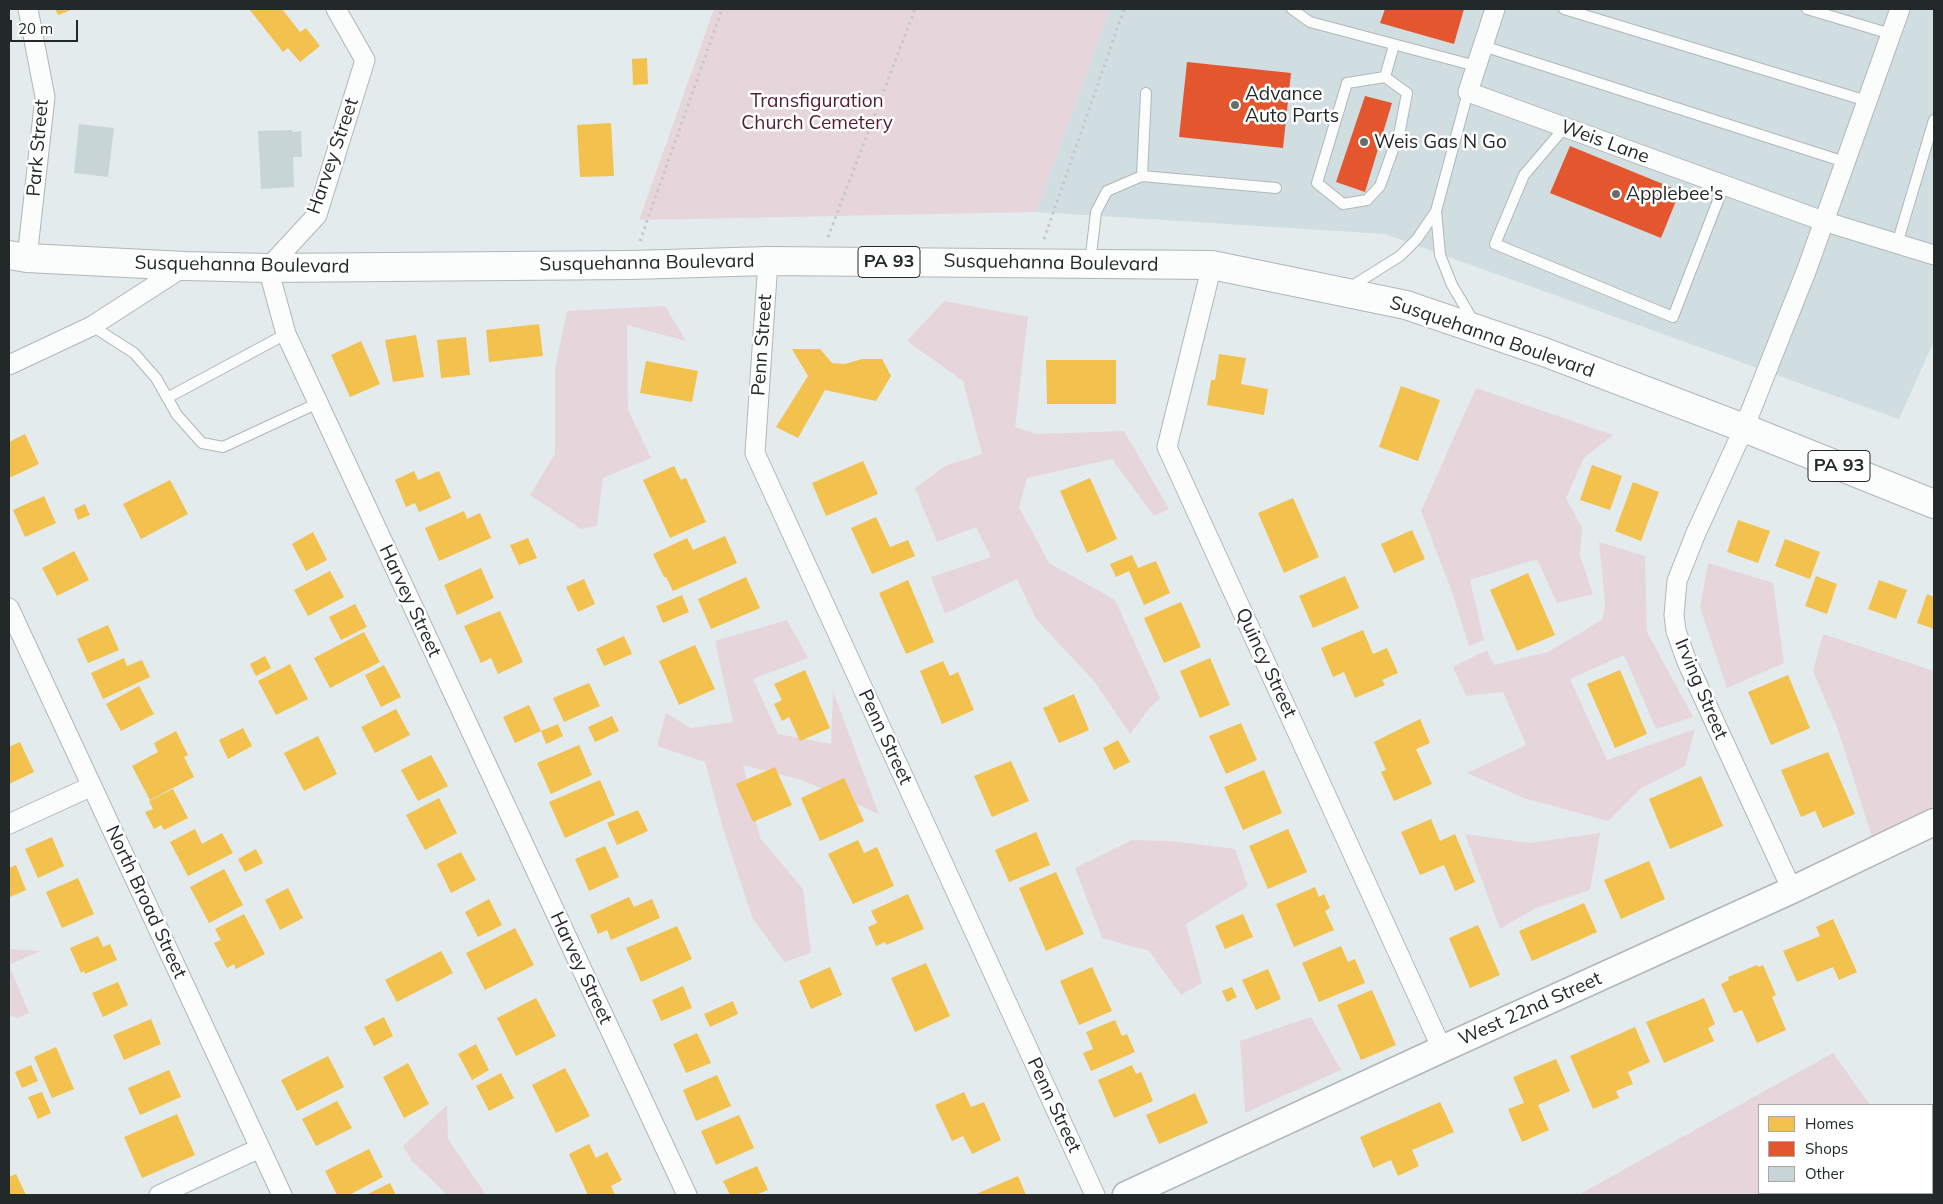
<!DOCTYPE html>
<html>
<head>
<meta charset="utf-8">
<style>
	body { margin:0 }
	#map { position:relative; width:1943px; height:1204px; overflow:hidden; background:#e4ebec; font-family:Mulish,sans-serif }
	canvas { display:block }
	.frame { position:absolute; inset:0; border:10px solid #232828; pointer-events:none }
	.legend { position:absolute; left:1758px; top:1104px; width:175px; height:90px; box-sizing:border-box; background:#fff; border:1px solid #a7a9a9; margin:0; padding:6px 9px; list-style:none; font-size:15px; color:#232828 }
	.legend li { display:flex; align-items:center; gap:10px; height:25px }
	.legend b { width:25px; border:1px solid #a7a9a9 }
	.scale { position:absolute; left:10px; top:20px; width:68px; height:22px; box-sizing:border-box; border:2px solid #232828; border-top:0; padding-left:6px; font-size:15px; line-height:18px; white-space:nowrap; color:#232828; -webkit-text-stroke:4px #fff; paint-order:stroke }
</style>
</head>
<body>
<div id="map">
<canvas width="1943" height="1204"></canvas>
<div class="frame"></div>
<ul class="legend">
<li><b style="height:14px;background:#f2c14e"></b>Homes</li>
<li><b style="height:14px;background:#e4572e"></b>Shops</li>
<li><b style="height:14px;background:#c8d5d7"></b>Other</li>
</ul>
<div class="scale">20 m</div>
</div>
<script>
const context = document.querySelector('canvas').getContext('2d');
context.lineJoin = 'round';
function fillPath(path, color) { context.fillStyle = color; context.fill(path, 'evenodd'); }
const shape = rows => new Path2D(rows.map(r => 'M' + r).join(''));
function stroke(path, color, width, dash) { context.strokeStyle = color; context.lineWidth = width; context.lineCap = dash ? 'butt' : 'round'; context.setLineDash(dash || []); context.stroke(path); }
function label(font, color, halo, rows, align = 'center') {
  context.font = font + ' Mulish,sans-serif'; context.lineWidth = 5; context.setLineDash([]); context.textBaseline = 'middle'; context.strokeStyle = halo; context.fillStyle = color; for (const [text, x, y, turn = 0] of rows) {
    context.save(); context.translate(x, y); context.rotate((+turn || 0) * Math.PI / 180); context.textAlign = isNaN(turn) ? turn : align; if (halo) context.strokeText(text, 0, 0); context.fillText(text, 0, 0); context.restore();
  }
}
const built = shape([
	[1110,9,1934,9,1934,341,1899,419,1385,234,1036,212]
]);
const green = shape([
	[714,9,1110,9,1036,212,639,220],
	[944,301,1028,317,1015,427,1036,434,1124,431,1169,509,1154,516,1112,459,1027,478,1019,507,1049,563,1115,600,1160,698,1148,710,1130,734,1094,681,1036,619,1017,579,945,614,931,577,991,557,976,527,937,542,915,488,945,466,982,454,963,381,907,341],
	[665,306,686,341,627,325,628,410,651,458,603,478,597,526,581,529,530,495,555,454,555,369,567,311],
	[1476,388,1613,435,1584,458,1566,498,1582,527,1580,556,1593,594,1557,603,1537,559,1470,580,1484,640,1469,646,1451,589,1421,511],
	[1599,542,1645,556,1647,632,1693,717,1656,729,1624,655,1570,679,1607,760,1695,729,1685,766,1640,789,1608,821,1524,798,1467,773,1526,745,1503,692,1466,696,1453,667,1487,650,1494,665,1548,652,1602,620,1605,604],
	[1708,563,1773,583,1784,663,1727,688,1700,607],
	[787,620,808,658,753,679,778,734,831,744,833,691,879,814,802,780,743,765,760,838,803,889,811,953,784,962,752,917,723,828,705,762,657,746,666,713,691,728,733,722,715,641],
	[1823,634,1934,671,1934,806,1872,837,1838,730,1813,671],
	[1600,833,1590,890,1536,908,1500,929,1465,834,1529,843],
	[1132,840,1171,841,1235,849,1248,886,1186,924,1202,983,1181,995,1149,951,1102,938,1075,868],
	[9,949,40,951,9,965,29,1013,17,1018,9,1015],
	[1311,1017,1341,1070,1245,1113,1240,1041],
	[1833,1053,1870,1105,1759,1105,1759,1193,1932,1192,1934,1195,1578,1195],
	[447,1105,448,1139,486,1195,447,1195,412,1161,403,1146]
]);
const homes = shape([
	[55,9,74,9,58,15],
	[249,9,282,9,300,32,306,28,320,46,300,62,288,48,283,52],
	[647,58,648,84,633,85,632,59],
	[611,123,614,176,580,177,577,125],
	[539,324,543,356,489,362,486,330],
	[416,335,424,377,393,382,385,340],
	[466,337,470,375,441,378,437,340],
	[361,341,380,384,350,397,331,355],
	[792,349,820,349,832,363,845,364,862,359,882,359,891,376,876,401,825,390,798,438,776,427,808,376],
	[1219,354,1246,358,1241,384,1268,389,1264,415,1207,405,1211,380,1215,380],
	[1046,360,1116,360,1116,404,1047,404],
	[646,361,698,371,692,402,640,393],
	[1401,386,1440,400,1418,461,1379,447],
	[25,434,39,464,9,478,9,442],
	[863,461,878,494,826,516,812,483],
	[1592,465,1622,476,1610,510,1580,500],
	[674,466,681,480,686,478,706,522,670,538,643,480],
	[414,471,418,480,439,471,451,498,419,512,415,503,406,507,395,480],
	[1090,478,1117,539,1087,553,1060,491],
	[170,480,188,514,141,539,123,504],
	[1633,482,1659,492,1641,541,1615,531],
	[44,496,56,523,25,537,13,510],
	[1293,498,1319,557,1284,573,1258,513],
	[85,504,90,515,78,520,74,509],
	[464,511,467,519,480,513,491,538,439,561,425,528],
	[876,517,890,547,908,540,915,556,872,574,851,528],
	[1738,520,1770,531,1758,563,1727,552],
	[1412,530,1425,559,1394,573,1381,544],
	[313,532,327,560,306,571,292,544],
	[725,536,737,563,673,591,666,577,664,577,653,554,687,538,693,550],
	[528,538,537,558,519,565,510,545],
	[1785,539,1820,552,1810,579,1775,566],
	[74,551,89,580,57,596,42,568],
	[1132,555,1138,568,1156,561,1170,593,1144,605,1129,571,1116,577,1110,564],
	[481,568,494,598,457,615,444,585],
	[330,571,344,597,308,616,294,590],
	[1528,573,1555,635,1517,651,1490,590],
	[1345,576,1359,608,1313,628,1299,596],
	[1816,576,1837,584,1827,614,1805,606],
	[746,577,760,608,711,629,698,599],
	[584,579,595,604,578,612,566,587],
	[908,580,934,642,906,654,879,593],
	[1879,580,1907,590,1896,619,1868,609],
	[1927,594,1934,597,1934,629,1917,623],
	[682,595,689,612,663,623,656,606],
	[1181,602,1201,647,1164,663,1144,618],
	[355,604,367,627,341,640,329,617],
	[500,611,523,662,498,674,491,658,481,663,464,626],
	[108,625,119,650,88,663,77,639],
	[1363,630,1373,654,1387,648,1398,673,1382,680,1385,685,1355,698,1344,672,1333,677,1321,648],
	[364,632,380,662,330,688,314,658],
	[624,636,632,654,604,666,596,649],
	[695,645,715,689,679,705,659,661],
	[265,656,271,668,256,676,250,664],
	[124,658,127,666,142,660,150,677,103,699,91,673],
	[1210,658,1230,705,1200,718,1180,671],
	[943,661,950,676,958,672,974,710,942,724,920,671],
	[290,664,308,699,276,715,258,681],
	[384,665,401,697,381,707,365,675],
	[805,670,830,728,800,741,789,717,782,721,774,704,782,700,774,684],
	[1620,670,1647,734,1615,748,1587,684],
	[1788,675,1810,728,1771,745,1748,692],
	[589,683,600,706,564,722,553,698],
	[139,686,154,714,121,731,106,704],
	[1074,694,1089,730,1059,743,1043,708],
	[529,705,541,731,515,743,503,717],
	[396,709,410,735,375,753,361,727],
	[612,716,619,731,595,742,588,727],
	[1420,719,1430,743,1416,749,1432,784,1394,801,1381,772,1386,770,1374,742],
	[1241,723,1257,760,1226,774,1209,736],
	[558,724,563,736,546,744,541,731],
	[243,728,252,746,228,759,219,740],
	[176,731,188,755,184,757,194,777,150,800,132,766,158,752,154,743],
	[318,736,337,774,304,791,284,753],
	[1118,740,1130,762,1114,770,1103,748],
	[20,742,34,772,9,784,9,747],
	[579,745,592,775,551,794,537,763],
	[1828,752,1855,814,1823,828,1815,811,1801,817,1781,770],
	[431,755,448,786,418,801,401,770],
	[1011,761,1029,801,992,817,974,776],
	[775,767,792,805,753,822,736,784],
	[1264,770,1282,813,1243,830,1224,787],
	[1701,776,1723,826,1670,849,1649,799],
	[844,778,864,821,820,841,801,798],
	[600,780,615,815,565,838,549,802],
	[173,789,188,818,164,830,161,825,154,829,145,812,153,809,149,801],
	[439,798,457,833,425,850,406,815],
	[638,810,648,831,617,845,607,823],
	[1431,819,1440,841,1455,834,1475,882,1455,891,1444,865,1420,875,1401,832],
	[195,829,202,844,222,833,233,853,188,876,170,842],
	[1288,829,1307,872,1268,889,1249,846],
	[1036,832,1050,865,1009,882,995,850],
	[52,837,64,866,38,878,25,849],
	[858,840,864,853,877,847,894,886,853,904,828,854],
	[605,846,619,877,589,891,575,859],
	[256,849,263,863,245,872,238,859],
	[461,852,476,880,451,893,437,864],
	[1649,861,1665,899,1621,919,1604,880],
	[16,865,26,890,10,897,9,868],
	[224,869,243,905,209,923,190,887],
	[1056,872,1084,934,1046,951,1019,888],
	[78,878,94,914,62,928,46,892],
	[1315,887,1319,897,1324,894,1330,908,1325,911,1334,930,1294,947,1276,904],
	[288,888,303,918,280,930,265,900],
	[908,894,924,929,886,945,885,942,876,946,868,927,877,923,871,911],
	[629,897,634,907,652,899,660,918,611,940,607,930,598,934,590,915],
	[489,899,502,925,478,937,465,912],
	[1584,903,1597,932,1532,961,1519,931],
	[244,914,265,954,236,969,234,964,227,968,214,943,221,940,215,929],
	[1243,914,1253,937,1225,949,1215,926],
	[1833,919,1857,972,1839,980,1833,967,1797,982,1783,951,1820,936,1816,927],
	[1478,925,1500,975,1470,988,1449,938],
	[677,926,692,959,641,982,626,948],
	[515,928,534,965,485,990,466,953],
	[98,936,103,947,110,944,117,960,85,974,84,971,81,973,70,948],
	[1341,946,1348,962,1355,959,1365,983,1319,1002,1302,963],
	[441,951,453,973,397,1002,385,980],
	[926,963,950,1016,915,1032,891,978],
	[1757,965,1759,967,1763,965,1776,995,1772,997,1786,1030,1757,1043,1742,1010,1734,1013,1721,984,1729,980,1728,977],
	[830,967,842,995,811,1009,799,981],
	[1092,967,1112,1011,1079,1025,1060,981],
	[1268,969,1281,999,1256,1010,1242,980],
	[118,982,128,1005,103,1017,92,993],
	[683,986,692,1008,661,1021,652,1000],
	[1232,987,1237,997,1227,1002,1222,991],
	[1372,990,1396,1045,1361,1060,1337,1005],
	[536,998,556,1036,516,1056,497,1018],
	[1704,998,1715,1024,1708,1028,1714,1041,1664,1063,1646,1022],
	[733,1001,738,1014,710,1027,704,1014],
	[384,1017,393,1036,374,1046,364,1027],
	[151,1019,161,1044,124,1060,113,1035],
	[1115,1020,1122,1036,1127,1034,1135,1052,1091,1071,1083,1053,1093,1049,1086,1032],
	[1635,1027,1650,1062,1628,1072,1633,1084,1616,1091,1619,1098,1593,1109,1570,1056],
	[697,1033,711,1063,686,1073,673,1044],
	[476,1044,489,1070,472,1080,458,1054],
	[56,1047,74,1089,52,1098,34,1057],
	[328,1056,344,1087,297,1111,281,1080],
	[1556,1059,1570,1091,1538,1105,1549,1130,1522,1142,1508,1109,1524,1103,1513,1077],
	[408,1063,429,1104,404,1118,383,1077],
	[31,1065,38,1081,22,1088,15,1072],
	[1132,1065,1136,1074,1141,1072,1153,1101,1114,1118,1098,1080],
	[565,1068,590,1116,556,1133,532,1085],
	[169,1070,181,1097,140,1115,128,1088],
	[501,1073,514,1098,489,1111,476,1086],
	[717,1075,731,1106,696,1121,683,1090],
	[42,1092,51,1113,38,1119,28,1097],
	[964,1092,971,1107,984,1102,1001,1140,972,1154,963,1136,952,1141,935,1105],
	[1195,1093,1208,1123,1159,1144,1146,1115],
	[337,1101,352,1128,316,1146,302,1119],
	[1440,1102,1454,1132,1412,1150,1419,1166,1398,1176,1391,1160,1373,1168,1360,1137],
	[177,1114,195,1155,142,1178,124,1137],
	[739,1115,754,1148,716,1165,701,1131],
	[589,1144,596,1158,607,1152,622,1180,611,1186,615,1195,588,1195,569,1154],
	[369,1149,383,1177,349,1195,337,1195,325,1171],
	[757,1166,768,1190,755,1195,730,1195,723,1181],
	[16,1174,26,1195,9,1195,9,1177],
	[1018,1176,1026,1195,974,1195],
	[390,1183,396,1195,366,1195]
]);
const shops = shape([
	[1385,9,1464,9,1454,44,1380,23],
	[1187,62,1291,73,1283,148,1179,137],
	[1365,96,1392,103,1365,192,1336,182],
	[1570,146,1680,191,1661,238,1550,193]
]);
const building = shape([
	[79,124,114,128,108,177,74,173],
	[292,130,292,132,301,131,302,157,293,157,294,187,261,189,258,131]
]);
const path = shape([
	[828,237,915,9],
	[1044,239,1124,9],
	[640,241,722,9]
]);
const lane = shape([
	[1292,9,1310,22,1476,66],
	[1564,9,1867,101],
	[1807,9,1891,34],
	[1483,46,1845,162],
	[1385,77,1407,93,1400,130,1380,186,1367,200,1343,204,1317,183,1347,83,1385,77,1394,45],
	[1565,127,1524,175,1495,244,1673,317,1724,185],
	[1142,176,1276,188],
	[1436,211,1440,255,1452,285,1475,324],
	[1897,244,1934,120],
	[1090,263,1096,212,1107,191,1142,176,1146,93],
	[1349,288,1400,256,1417,239,1436,211,1468,92],
	[92,326,134,353,156,378,177,415,202,443,223,447,318,403],
	[167,398,286,334]
]);
const street = shape([
	[336,9,365,60,317,215,268,268,286,334,687,1195],
	[1495,9,1468,92,1823,221,1934,255],
	[27,258,45,97,28,9],
	[768,261,755,453,1095,1195],
	[1212,265,1167,447,1442,1049],
	[9,365,92,326,185,266],
	[9,608,282,1195],
	[9,824,92,786],
	[1792,890,1687,662,1676,631,1674,615,1677,581,1696,533,1744,428,1807,269,1900,9],
	[159,1195,260,1148]
]);
const secondary = shape([
	[1126,1195,1442,1049,1792,890,1934,822]
]);
const highway = shape([
	[9,255,27,258,185,266,268,268,631,265,768,261,1212,265,1406,305,1544,352,1744,428,1934,504]
]);
const markers = [
	[1235,105,5,"#676c6d"],
	[1364,142,5,"#676c6d"],
	[1616,194,5,"#676c6d"]
];
const shields = [
	[889,262,62],
	[1839,466,62]
];
const shieldNames = [
	["PA 93",889,262],
	["PA 93",1839,466]
];
const poiNames = [
	["Advance",1245,94],
	["Auto Parts",1245,116],
	["Weis Gas N Go",1374,142],
	["Applebee's",1626,194]
];
const parkNames = [
	["Transfiguration",817,101],
	["Church Cemetery",817,123]
];
const streetNames = [
	["Weis Lane",1605,142,20],
	["Park Street",38,148,-85],
	["Harvey Street",333,156,-71],
	["Susquehanna Boulevard",647,263,-1],
	["Susquehanna Boulevard",1051,263,1],
	["Susquehanna Boulevard",242,265,1],
	["Susquehanna Boulevard",1492,337,19],
	["Penn Street",762,345,-86],
	["Harvey Street",410,601,65],
	["Quincy Street",1266,663,65],
	["Irving Street",1701,689,67],
	["Penn Street",885,737,65],
	["North Broad Street",146,902,65],
	["Harvey Street",581,968,65],
	["West 22nd Street",1530,1009,-24],
	["Penn Street",1054,1105,65]
];
fillPath(built, '#d0dee1');
fillPath(green, '#e6d6dc');
fillPath(homes, '#f2c14e');
fillPath(shops, '#e4572e');
fillPath(building, '#c8d5d7');
stroke(lane, '#b1b6b7', 12);
stroke(street, '#b1b6b7', 21);
stroke(secondary, '#b1b6b7', 29);
stroke(highway, '#b1b6b7', 30);
stroke(path, '#c6c8c8', 3, [2.5, 4]);
stroke(lane, '#fbfcfc', 10);
stroke(street, '#fbfcfc', 19);
stroke(secondary, '#fbfcfc', 26);
stroke(highway, '#fbfcfc', 28);
for (const [x, y, r, color] of markers) { const dot = new Path2D(); dot.arc(x, y, r, 0, 2 * Math.PI); context.fillStyle = color; context.fill(dot); stroke(dot, '#fff', 2); }
for (const [x, y, w] of shields) { const box = new Path2D(); box.roundRect(x - w / 2, y - 15.5, w, 31, 4); context.fillStyle = '#fff'; context.fill(box); stroke(box, '#232828', 1); }
label('bold 18px', '#232828', null, shieldNames);
label('19px', '#232828', '#fff', poiNames, 'left');
label('19px', '#541c32', '#fff', parkNames);
label('19px', '#232828', '#fff', streetNames);
</script>
</body>
</html>
